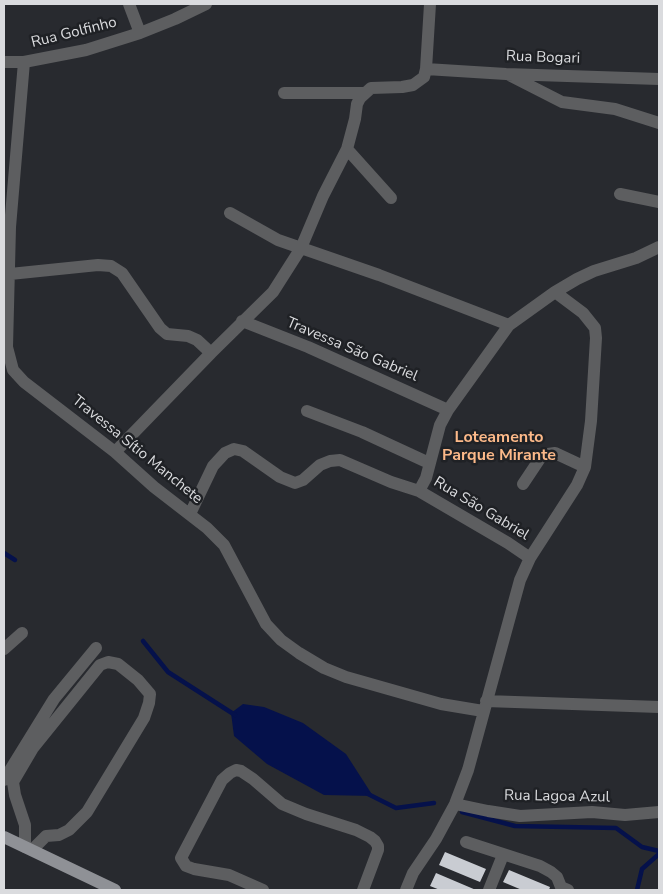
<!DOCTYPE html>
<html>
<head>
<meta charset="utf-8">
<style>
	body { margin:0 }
	#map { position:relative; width:663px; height:894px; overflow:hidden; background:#282a2f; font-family:"Nunito Sans",sans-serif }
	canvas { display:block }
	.frame { position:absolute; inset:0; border:5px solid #dadbde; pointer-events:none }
</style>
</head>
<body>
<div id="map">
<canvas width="663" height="894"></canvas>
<div class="frame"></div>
</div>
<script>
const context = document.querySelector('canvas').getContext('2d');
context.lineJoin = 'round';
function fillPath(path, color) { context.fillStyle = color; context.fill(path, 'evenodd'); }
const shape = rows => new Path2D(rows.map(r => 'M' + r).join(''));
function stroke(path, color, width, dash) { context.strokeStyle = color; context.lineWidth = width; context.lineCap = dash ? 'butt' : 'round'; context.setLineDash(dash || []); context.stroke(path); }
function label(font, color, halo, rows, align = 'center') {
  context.font = font + ' "Nunito Sans",sans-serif'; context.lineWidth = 5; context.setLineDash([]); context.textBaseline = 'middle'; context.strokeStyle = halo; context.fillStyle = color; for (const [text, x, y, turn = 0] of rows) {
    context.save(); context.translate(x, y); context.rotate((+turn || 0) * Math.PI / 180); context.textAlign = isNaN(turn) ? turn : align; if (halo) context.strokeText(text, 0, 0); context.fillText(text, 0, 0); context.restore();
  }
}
const water = shape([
	[243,704,264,707,303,723,346,754,373,796,324,795,267,764,234,736,231,713]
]);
const stream = shape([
	[4,553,15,560],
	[143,641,168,672,235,715],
	[368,794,396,808,434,803],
	[462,812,515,826,616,828,642,847,659,851],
	[637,890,642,869,659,854]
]);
const building = shape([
	[445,852,486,869,480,882,439,865],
	[509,870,550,887,549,890,522,890,503,882],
	[436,873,476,890,440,890,430,886]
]);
const minor = shape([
	[129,4,140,33],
	[4,62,24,62,86,50,140,33,175,19,206,4],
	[24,62,10,227,7,347,13,370,24,382,115,452,154,487,207,528,224,545,266,624,281,640,299,653,324,668,346,677,441,704,483,711],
	[426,69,506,74,659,79],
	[509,75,562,102,615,109,659,123],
	[284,93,365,93],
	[347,149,391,198],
	[620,194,659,202],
	[230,213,278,240,379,275,509,325],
	[10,274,98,265,111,266,122,273,160,328,167,334,188,336,197,340,211,353],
	[242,321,308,347,448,410],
	[307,411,362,432,429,463],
	[115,452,211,353,273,292,301,248,323,196,347,149,355,119,357,104,360,98,371,88,402,87,413,85,424,77,426,69,430,4],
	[523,484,541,457,548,454,555,453,585,467],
	[190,514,213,466,225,453,234,449,243,451,280,477,295,483,303,480,320,465,330,461,340,460,391,482,419,491],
	[530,558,508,543,419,491,426,478,440,425,448,410,509,325,555,292,577,279,594,271,636,258,659,247],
	[4,649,22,633],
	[486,701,659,707],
	[4,780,54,699,96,648],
	[455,804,488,811,520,816,592,812,625,815,659,812],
	[466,842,540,866,551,872,557,877,561,887,568,890],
	[25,847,25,825,15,795,13,782,33,748,100,665,108,662,118,664,138,680,150,694,149,703,144,718,87,812,69,830,59,835,46,836,32,850],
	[263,890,229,875,194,869,186,866,181,858,222,780,230,773,236,770,241,771,253,779,282,804,306,814,356,830,370,837,375,841,378,846,378,850,363,890],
	[406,890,413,873,436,839,455,804,468,770,520,580,530,558,577,485,585,467,591,421,596,338,595,328,583,313,555,292],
	[489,890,503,855]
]);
const major = shape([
	[4,837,115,890]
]);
const streetNames = [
	["Rua Golfinho",74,33,-14],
	["Rua Bogari",543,58,2],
	["Travessa São Gabriel",352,350,23],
	["Travessa Sítio Manchete",137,450,39],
	["Rua São Gabriel",481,509,31],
	["Rua Lagoa Azul",557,797,1]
];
const neighbourhoodNames = [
	["Loteamento",499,438],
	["Parque Mirante",499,456]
];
fillPath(water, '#05114b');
stroke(stream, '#05114b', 4.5);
fillPath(building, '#c9ccd2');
stroke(minor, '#5d5e60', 12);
stroke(major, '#8f9196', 12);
label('15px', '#dadbde', '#1f2125', streetNames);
label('bold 16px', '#fcb989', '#1f2125', neighbourhoodNames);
</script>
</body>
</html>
